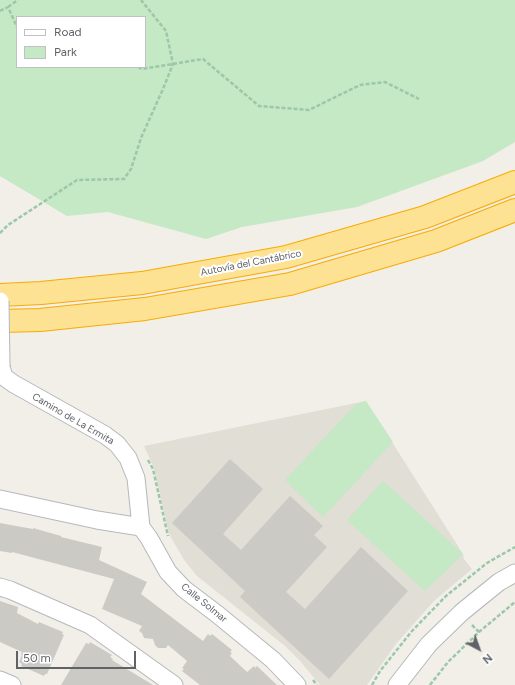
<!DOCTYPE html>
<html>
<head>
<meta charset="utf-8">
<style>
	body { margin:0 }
	#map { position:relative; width:515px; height:685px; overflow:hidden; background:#f1efe8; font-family:Figtree,sans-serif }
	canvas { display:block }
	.legend { position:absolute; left:16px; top:16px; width:130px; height:52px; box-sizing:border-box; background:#fff; border:1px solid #bfc1c3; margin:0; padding:5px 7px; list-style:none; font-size:12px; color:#5f6368 }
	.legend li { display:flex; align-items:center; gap:8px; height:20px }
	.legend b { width:20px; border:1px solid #bfc1c3 }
	.north { position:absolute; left:459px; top:629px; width:40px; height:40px; -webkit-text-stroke:3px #fff; paint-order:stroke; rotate:139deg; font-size:11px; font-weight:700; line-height:16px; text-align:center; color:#5f6368 }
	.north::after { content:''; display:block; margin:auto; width:14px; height:18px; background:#5f6368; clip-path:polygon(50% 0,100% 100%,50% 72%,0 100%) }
	.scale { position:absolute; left:16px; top:651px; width:120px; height:18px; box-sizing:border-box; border:2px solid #5f6368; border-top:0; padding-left:5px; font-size:12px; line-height:14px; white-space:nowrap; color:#5f6368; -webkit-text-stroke:3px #fff; paint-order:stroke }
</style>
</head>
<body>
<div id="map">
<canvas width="515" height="685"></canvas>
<ul class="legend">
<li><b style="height:5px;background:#fff"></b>Road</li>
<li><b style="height:11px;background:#c5e8c5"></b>Park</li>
</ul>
<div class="north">N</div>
<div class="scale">50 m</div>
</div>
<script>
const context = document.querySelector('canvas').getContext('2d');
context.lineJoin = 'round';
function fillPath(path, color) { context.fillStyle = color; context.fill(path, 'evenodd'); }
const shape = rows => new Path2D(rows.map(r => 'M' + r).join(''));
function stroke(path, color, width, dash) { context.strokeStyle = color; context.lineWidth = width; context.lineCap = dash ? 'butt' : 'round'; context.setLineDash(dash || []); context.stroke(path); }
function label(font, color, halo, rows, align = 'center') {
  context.font = font + ' Figtree,sans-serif'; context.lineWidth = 4; context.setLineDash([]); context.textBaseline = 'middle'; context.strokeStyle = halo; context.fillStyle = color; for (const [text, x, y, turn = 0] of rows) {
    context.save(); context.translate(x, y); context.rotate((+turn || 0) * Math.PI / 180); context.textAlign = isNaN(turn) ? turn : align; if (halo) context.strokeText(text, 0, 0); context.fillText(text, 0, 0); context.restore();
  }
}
const education = shape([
	[366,401,463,554,464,559,472,569,434,601,396,644,367,685,320,685,300,661,285,646,197,576,184,560,169,534,154,468,144,446]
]);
const green = shape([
	[0,0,515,0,515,142,483,161,357,207,242,227,206,239,108,212,67,216,0,176],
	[17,17,145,17,145,67,17,67],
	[366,401,393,442,323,517,285,480,356,404],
	[383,481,463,554,425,591,347,520]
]);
const building = shape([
	[230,459,263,489,223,534,241,550,290,496,323,526,314,535,327,547,286,592,305,609,361,547,408,591,329,679,240,597,245,591,172,523],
	[0,523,33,529,33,528,61,536,61,537,102,547,99,560,147,582,141,594,203,641,208,634,210,636,212,634,232,650,230,652,232,653,230,656,247,672,254,666,255,668,257,666,277,685,200,685,182,671,184,669,182,668,187,661,168,645,166,648,158,648,155,645,153,639,144,638,142,633,139,631,142,626,102,609,114,579,12,552,12,553,0,551],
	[0,601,18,607,17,613,38,624,39,622,63,632,62,634,64,635,47,674,45,674,44,676,21,666,22,664,19,662,22,655,21,654,22,652,0,642],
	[90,642,112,655,110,657,113,659,112,660,153,685,61,685,86,643,89,644]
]);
const path = shape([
	[8,7,18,0],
	[0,11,8,7,17,27],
	[138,67,142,69,203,59,259,106,309,110,360,85,385,82,419,99],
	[0,233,8,225,77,180,124,179,131,169,141,138,163,89,173,64,166,31,141,0],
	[148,460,153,469,168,536],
	[472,625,479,632],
	[313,680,317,685],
	[372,685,380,671,412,631,446,596,487,563,515,547],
	[430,685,448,662,479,632,515,602]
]);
const street = shape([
	[1,367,4,377,14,384,105,435,117,444,128,458,136,478,141,527],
	[0,499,97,520,141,527,149,538,168,572,184,589,217,614,273,660,297,685],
	[0,587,10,590,90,625,174,685],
	[0,680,12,685],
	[397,685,429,644,462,612,499,582,515,573]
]);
const highway = shape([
	[0,295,41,293,142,283,286,257,425,217,515,182],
	[0,321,40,320,145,309,290,284,436,241,515,210]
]);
const streetBridge = shape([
	[0,301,1,367]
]);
const streetNames = [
	["Autovía del Cantábrico",251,263,-11],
	["Camino de La Ermita",73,419,30],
	["Calle Solmar",204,603,39]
];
fillPath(education, '#e1ded6');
fillPath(green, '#c5e8c5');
fillPath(building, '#cccac5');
stroke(street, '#b5b8bc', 19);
stroke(highway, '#f9ab00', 24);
stroke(path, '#9cc7a9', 2.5, [4, 2]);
stroke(street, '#fff', 17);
stroke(highway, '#fde293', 22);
stroke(streetBridge, '#b5b8bc', 19, []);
stroke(streetBridge, '#fff', 17);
label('10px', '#5f6368', '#fff', streetNames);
</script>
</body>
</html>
